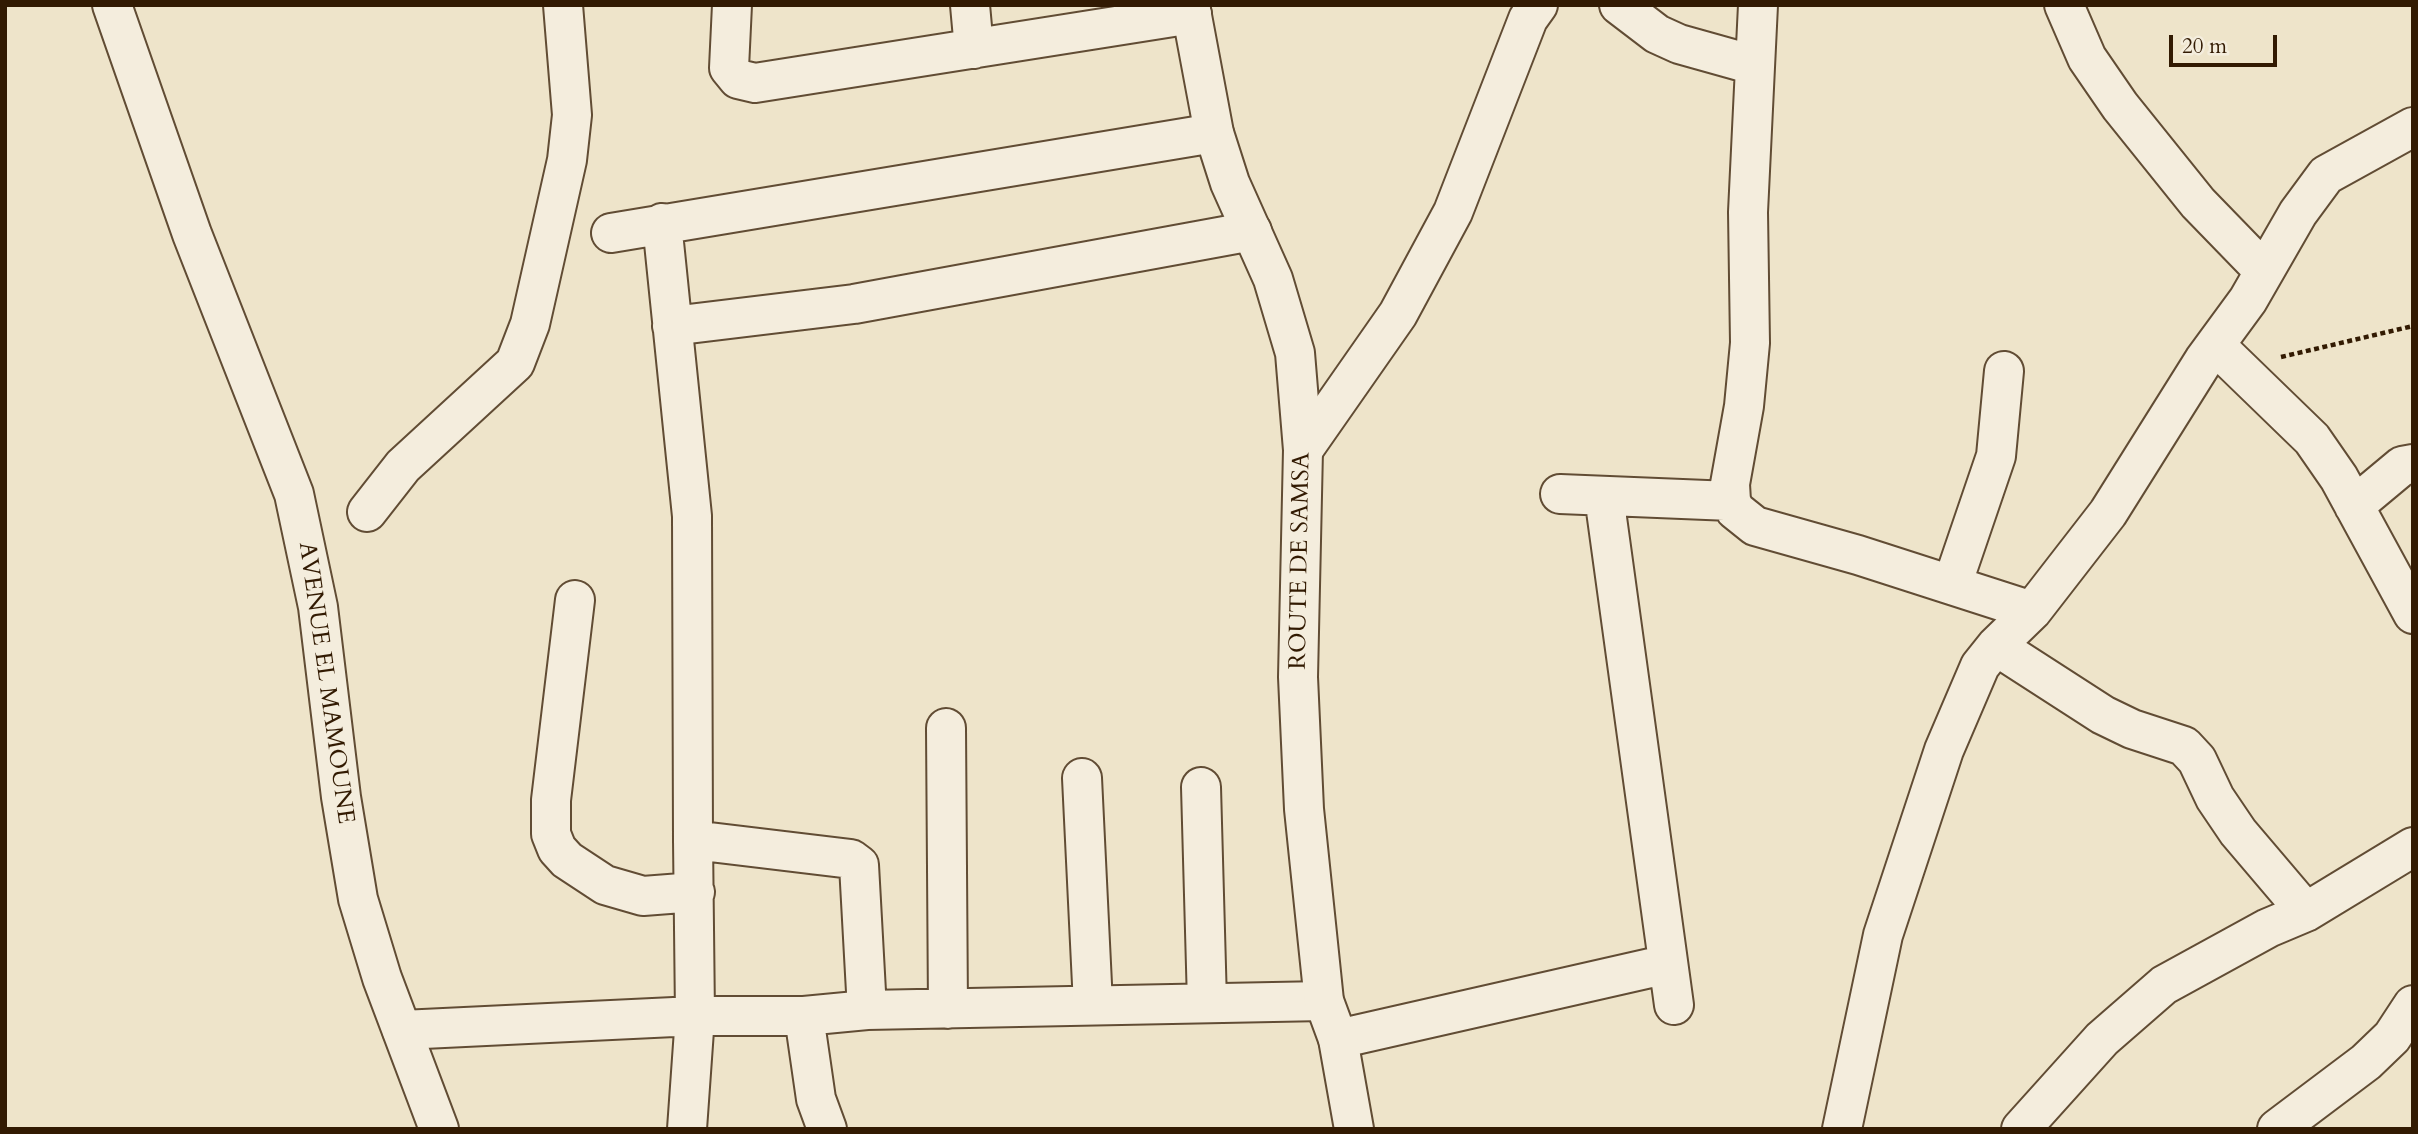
<!DOCTYPE html>
<html>
<head>
<meta charset="utf-8">
<style>
	body { margin:0 }
	#map { position:relative; width:2418px; height:1134px; overflow:hidden; background:#eee4ca; font-family:Cardo,serif }
	canvas { display:block }
	.frame { position:absolute; inset:0; border:7px solid #321a02; pointer-events:none }
	.scale { position:absolute; left:2169px; top:35px; width:108px; height:32px; box-sizing:border-box; border:4px solid #321a02; border-top:0; padding-left:9px; font-size:21px; line-height:24px; white-space:nowrap; color:#321a02; -webkit-text-stroke:5px #f4eddd; paint-order:stroke }
</style>
</head>
<body>
<div id="map">
<canvas width="2418" height="1134"></canvas>
<div class="frame"></div>
<div class="scale">20 m</div>
</div>
<script>
const context = document.querySelector('canvas').getContext('2d');
context.lineJoin = 'round';
const shape = rows => new Path2D(rows.map(r => 'M' + r).join(''));
function stroke(path, color, width, dash) { context.strokeStyle = color; context.lineWidth = width; context.lineCap = dash ? 'butt' : 'round'; context.setLineDash(dash || []); context.stroke(path); }
function label(font, color, halo, rows, align = 'center') {
  context.font = font + ' Cardo,serif'; context.lineWidth = 6; context.setLineDash([]); context.textBaseline = 'middle'; context.strokeStyle = halo; context.fillStyle = color; for (const [text, x, y, turn = 0] of rows) {
    context.save(); context.translate(x, y); context.rotate((+turn || 0) * Math.PI / 180); context.textAlign = isNaN(turn) ? turn : align; if (halo) context.strokeText(text, 0, 0); context.fillText(text, 0, 0); context.restore();
  }
}
const path = shape([
	[2281,357,2413,326]
]);
const minor = shape([
	[732,5,729,68,738,79,755,83,1192,14],
	[970,5,974,49],
	[1619,5,1657,34,1679,44,1754,65],
	[1758,5,1748,212,1750,343,1744,406,1730,484,1731,501,1735,510,1755,526,1858,555,2032,611],
	[2064,5,2087,58,2120,106,2198,203,2264,271],
	[662,223,692,516,693,840],
	[611,233,1214,133],
	[672,326,854,304,1252,231],
	[2215,345,2312,439,2339,478,2413,614],
	[1303,450,1398,314,1453,212,1528,19,1538,5],
	[1560,494,1731,501],
	[1604,496,1674,1005],
	[2354,506,2402,466,2413,464],
	[367,512,403,466,515,363,530,324,567,160,572,115,563,5],
	[1952,585,1996,456,2004,371],
	[575,600,551,800,551,834,557,849,567,860,605,885,643,896,695,892],
	[1996,646,2103,715,2132,729,2184,746,2197,760,2215,798,2238,832,2306,912],
	[946,728,948,1009],
	[1082,778,1093,1005],
	[1201,787,1207,1003],
	[804,1016,816,1099,827,1129],
	[402,1030,695,1016,804,1016,867,1010,1324,1001],
	[1338,1039,1668,964],
	[687,1129,695,1016,693,840,851,859,859,865,867,1010],
	[1842,1129,1883,935,1944,750,1980,666,1996,646,2032,611,2108,513,2204,360,2248,300,2298,213,2326,175,2413,127],
	[2021,1129,2102,1039,2164,985,2268,928,2306,912,2413,847],
	[2277,1129,2366,1062,2392,1037,2413,1005]
]);
const tertiary = shape([
	[112,5,192,234,294,494,318,607,341,797,358,899,382,978,439,1129],
	[1190,5,1214,133,1230,183,1273,279,1295,353,1303,450,1298,677,1304,809,1324,1001,1338,1039,1354,1129]
]);
const streetNames = [
	["ROUTE DE SAMSA",1301,561,-89],
	["AVENUE EL MAMOUNE",325,683,82]
];
stroke(minor, '#614c34', 42);
stroke(tertiary, '#614c34', 42);
stroke(path, '#321a02', 4.5, [5, 3.5]);
stroke(minor, '#f4eddd', 38);
stroke(tertiary, '#f4eddd', 38);
label('24px', '#321a02', '#f4eddd', streetNames);
</script>
</body>
</html>
